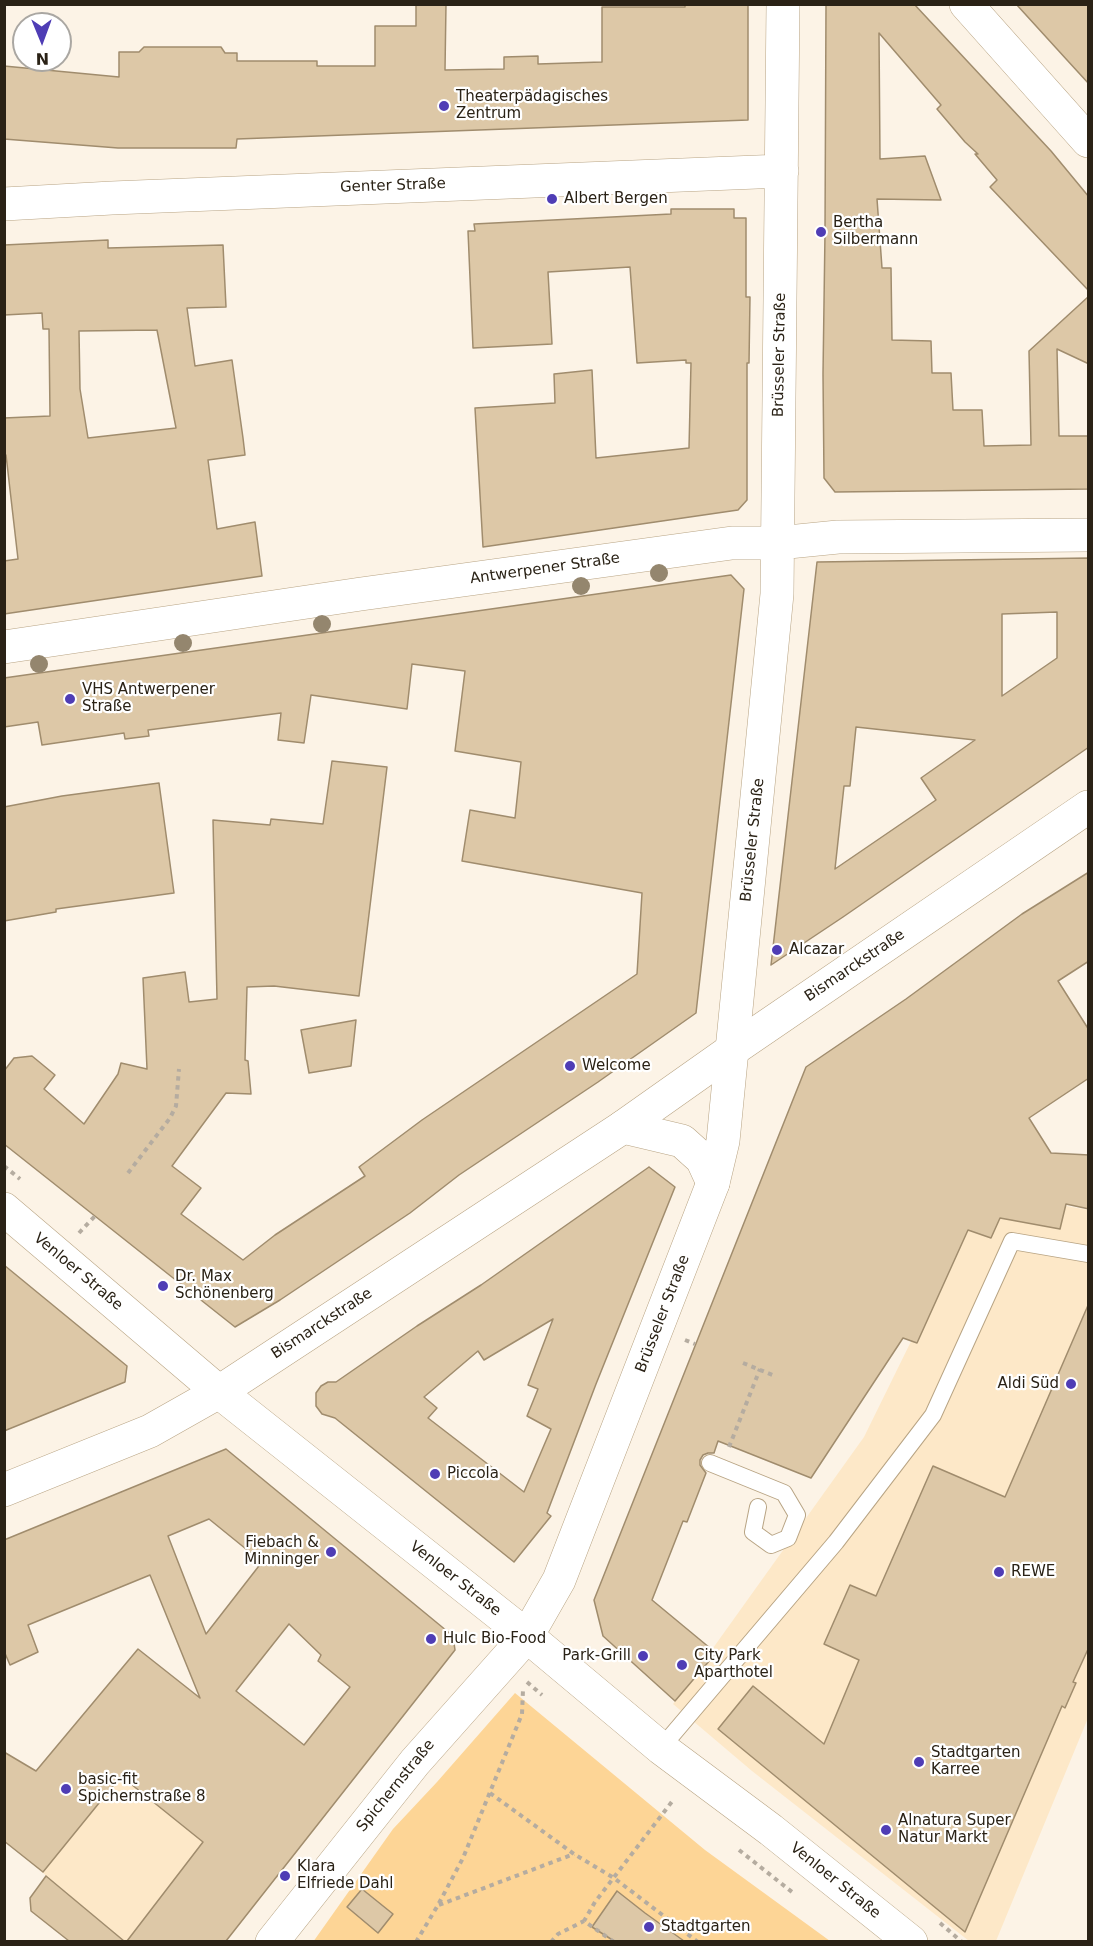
<!DOCTYPE html>
<html>
<head>
<meta charset="utf-8">
<style>
	body { margin:0 }
	#map { position:relative; width:1093px; height:1946px; overflow:hidden; background:#fcf3e6; font-family:"DejaVu Sans",sans-serif }
	canvas { display:block }
	.frame { position:absolute; inset:0; border:6px solid #2a2216; pointer-events:none }
	.north { position:absolute; left:12px; top:12px; width:60px; height:60px; box-sizing:border-box; background:#fff; border:2px solid #aaa7a2; border-radius:50%; rotate:179deg; font-size:16px; font-weight:700; line-height:24px; text-align:center; color:#2a2216 }
	.north::after { content:''; display:block; margin:auto; width:21px; height:27px; background:#4f3db5; clip-path:polygon(50% 0,100% 100%,50% 72%,0 100%) }
</style>
</head>
<body>
<div id="map">
<canvas width="1093" height="1946"></canvas>
<div class="frame"></div>
<div class="north">N</div>
</div>
<script>
const context = document.querySelector('canvas').getContext('2d');
context.lineJoin = 'round';
function fillPath(path, color) { context.fillStyle = color; context.fill(path, 'evenodd'); }
const shape = rows => new Path2D(rows.map(r => 'M' + r).join(''));
function stroke(path, color, width, dash) { context.strokeStyle = color; context.lineWidth = width; context.lineCap = dash ? 'butt' : 'round'; context.setLineDash(dash || []); context.stroke(path); }
function label(font, color, halo, rows, align = 'center') {
  context.font = font + ' "DejaVu Sans",sans-serif'; context.lineWidth = 4.5; context.setLineDash([]); context.textBaseline = 'middle'; context.strokeStyle = halo; context.fillStyle = color; for (const [text, x, y, turn = 0] of rows) {
    context.save(); context.translate(x, y); context.rotate((+turn || 0) * Math.PI / 180); context.textAlign = isNaN(turn) ? turn : align; if (halo) context.strokeText(text, 0, 0); context.fillText(text, 0, 0); context.restore();
  }
}
const built = shape([
	[985,1191,1088,1210,1088,1718,996,1941,969,1941,752,1771,673,1704,864,1437],
	[138,1649,332,1807,226,1942,124,1941,5,1841,4,1809]
]);
const green = shape([
	[515,1693,705,1850,830,1941,683,1941,645,1913,622,1941,313,1942,393,1829,437,1782]
]);
const building = shape([
	[416,4,446,4,445,70,504,69,504,57,538,56,538,64,602,62,602,7,685,7,685,4,748,4,748,120,237,139,236,148,118,148,4,139,4,66,119,77,119,52,139,52,144,47,221,47,225,53,237,53,237,61,317,61,317,66,375,66,375,26,416,26,416,4],
	[826,4,914,4,1051,151,1089,197,1089,291,990,187,997,180,975,154,978,154,965,142,937,109,941,105,879,33,880,159,925,156,941,200,877,199,882,268,891,268,892,340,931,341,932,373,951,373,953,410,982,410,984,446,1031,445,1029,351,1089,296,1089,364,1057,349,1059,436,1089,436,1089,489,835,492,824,478,823,374,825,233,826,4],
	[1016,4,1089,4,1089,84,1067,60,1016,4],
	[671,209,734,209,734,218,746,218,746,297,750,297,749,363,747,363,747,500,738,510,483,547,475,408,555,403,554,374,592,370,596,458,689,448,691,363,686,363,686,360,637,363,630,267,548,272,552,344,473,348,468,231,475,231,474,224,671,214,671,209],
	[108,240,108,248,223,245,226,307,187,308,195,366,232,360,243,438,245,455,208,460,217,529,255,522,262,576,4,614,4,561,18,559,6,455,4,456,4,418,50,416,49,329,43,329,42,313,4,315,4,245,108,240],
	[157,330,176,428,88,438,80,389,79,331,157,330],
	[1089,558,1089,747,843,917,771,965,817,562,1089,558],
	[1057,612,1057,658,1002,696,1002,614,1057,612],
	[856,727,975,740,921,778,936,800,835,869,844,786,850,786,856,727],
	[731,575,744,589,696,1013,598,1082,459,1175,410,1213,280,1300,235,1327,4,1144,4,1071,14,1058,32,1056,55,1075,44,1089,84,1124,118,1074,121,1063,147,1069,143,978,185,972,189,1002,217,999,213,820,270,825,271,819,323,824,332,761,387,767,359,996,274,986,247,987,245,1060,248,1061,251,1094,226,1093,172,1166,201,1188,181,1214,243,1260,275,1235,365,1176,359,1167,422,1120,637,974,642,893,462,861,470,810,515,818,521,762,455,751,465,671,412,664,407,709,311,695,304,743,278,740,281,713,148,730,149,736,125,739,124,733,42,745,38,722,4,727,4,678,731,575],
	[159,783,174,893,56,909,56,912,4,921,4,807,62,796,159,783],
	[1089,872,1089,961,1058,981,1089,1030,1089,1078,1029,1118,1051,1153,1089,1155,1089,1209,1066,1204,1060,1229,1000,1218,991,1238,968,1230,917,1343,903,1338,811,1478,718,1441,714,1453,708,1453,703,1455,700,1460,700,1465,706,1473,687,1522,683,1521,652,1600,716,1653,675,1701,603,1636,594,1600,806,1067,906,999,1022,914,1089,872],
	[356,1020,351,1066,309,1073,301,1030,356,1020],
	[649,1167,675,1187,596,1384,547,1513,551,1516,514,1562,335,1418,322,1414,316,1406,316,1393,321,1386,328,1382,336,1382,417,1326,481,1285,649,1167],
	[553,1319,528,1385,538,1389,527,1416,551,1429,524,1492,428,1418,437,1408,424,1397,478,1351,484,1360,553,1319],
	[4,1265,127,1366,125,1382,4,1431,4,1265],
	[1089,1303,1089,1647,1073,1682,1076,1683,1065,1708,1062,1706,965,1932,718,1729,753,1686,824,1744,859,1660,824,1644,850,1585,876,1596,933,1466,1005,1497,1089,1303],
	[226,1449,453,1636,455,1650,226,1941,127,1941,203,1842,121,1776,43,1872,4,1841,4,1752,36,1771,138,1649,200,1698,150,1575,28,1625,38,1652,10,1665,4,1651,4,1540,226,1449],
	[209,1519,262,1562,206,1634,168,1536,209,1519],
	[289,1624,321,1655,318,1661,350,1687,304,1745,236,1691,289,1624],
	[46,1876,124,1941,69,1941,31,1911,30,1898,46,1876],
	[362,1889,393,1914,378,1933,347,1907,362,1889],
	[617,1891,645,1913,684,1941,614,1941,592,1927,617,1891]
]);
const path = shape([
	[4,1166,20,1179],
	[128,1173,170,1118,176,1106,179,1069],
	[79,1233,95,1216],
	[685,1340,695,1344],
	[743,1363,775,1376],
	[729,1447,760,1369],
	[527,1682,542,1695],
	[490,1793,574,1854,614,1878,698,1942],
	[739,1850,792,1892],
	[439,1905,574,1854],
	[940,1923,962,1942],
	[416,1942,438,1905,463,1858,522,1714,523,1690],
	[551,1942,558,1934,584,1921],
	[614,1942,584,1921,595,1902,674,1799]
]);
const service = shape([
	[710,1463,784,1493,797,1515,788,1538,771,1545,753,1532,758,1507],
	[661,1748,836,1542,933,1415,1012,1241,1088,1254]
]);
const minor = shape([
	[966,4,1088,141],
	[4,204,112,198,782,171],
	[4,647,361,594,732,543,778,543,838,537,1088,535],
	[732,1050,777,594,783,4],
	[623,1127,682,1141,702,1159,713,1183],
	[272,1942,415,1762,527,1636]
]);
const tertiary = shape([
	[4,1209,219,1392,527,1636,661,1748,771,1830,911,1942],
	[527,1636,559,1580,713,1183,723,1141,732,1050]
]);
const secondary = shape([
	[4,1490,150,1431,219,1392,623,1127,732,1050,1088,807]
]);
const trees = [
	[659,573],
	[581,586],
	[322,624],
	[183,643],
	[39,664]
];
const markers = [
	[444,106,6,"#4f3db5"],
	[552,199,6,"#4f3db5"],
	[821,232,6,"#4f3db5"],
	[70,699,6,"#4f3db5"],
	[777,950,6,"#4f3db5"],
	[570,1066,6,"#4f3db5"],
	[163,1286,6,"#4f3db5"],
	[1071,1384,6,"#4f3db5"],
	[435,1474,6,"#4f3db5"],
	[331,1552,6,"#4f3db5"],
	[999,1572,6,"#4f3db5"],
	[431,1639,6,"#4f3db5"],
	[643,1656,6,"#4f3db5"],
	[682,1665,6,"#4f3db5"],
	[919,1762,6,"#4f3db5"],
	[66,1789,6,"#4f3db5"],
	[886,1830,6,"#4f3db5"],
	[285,1876,6,"#4f3db5"],
	[649,1927,6,"#4f3db5"]
];
const poiNames = [
	["Theaterpädagisches",456,97],
	["Zentrum",456,114],
	["Albert Bergen",564,199],
	["Bertha",833,223],
	["Silbermann",833,240],
	["VHS Antwerpener",82,690],
	["Straße",82,707],
	["Alcazar",789,950],
	["Welcome",582,1066],
	["Dr. Max",175,1277],
	["Schönenberg",175,1294],
	["Aldi Süd",1059,1384,"right"],
	["Piccola",447,1474],
	["Fiebach &",319,1543,"right"],
	["Minninger",319,1560,"right"],
	["REWE",1011,1572],
	["Hulc Bio-Food",443,1639],
	["Park-Grill",631,1656,"right"],
	["City Park",694,1656],
	["Aparthotel",694,1673],
	["Stadtgarten",931,1753],
	["Karree",931,1770],
	["basic-fit",78,1780],
	["Spichernstraße 8",78,1797],
	["Alnatura Super",898,1821],
	["Natur Markt",898,1838],
	["Klara",297,1867],
	["Elfriede Dahl",297,1884],
	["Stadtgarten",661,1927]
];
const streetNames = [
	["Genter Straße",393,186,-2],
	["Brüsseler Straße",780,355,-89],
	["Antwerpener Straße",545,569,-8],
	["Brüsseler Straße",753,840,-84],
	["Bismarckstraße",855,966,-34],
	["Venloer Straße",78,1272,40],
	["Brüsseler Straße",663,1314,-69],
	["Bismarckstraße",322,1324,-33],
	["Venloer Straße",455,1579,38],
	["Spichernstraße",396,1786,-51],
	["Venloer Straße",835,1881,39]
];
fillPath(built, '#fde8c8');
fillPath(green, '#fdd596');
fillPath(building, '#ddc8a7');
stroke(building, '#a08c6d', 1.5);
stroke(service, '#b8a484', 18);
stroke(minor, '#b8a484', 34);
stroke(tertiary, '#b8a484', 34);
stroke(secondary, '#b8a484', 34);
stroke(path, '#b5aca0', 4, [4.5, 4.5]);
stroke(service, '#fff', 16);
stroke(minor, '#fff', 33);
stroke(tertiary, '#fff', 33);
stroke(secondary, '#fff', 33);
context.fillStyle = '#94866e';
for (const [x, y] of trees) { context.beginPath(); context.arc(x, y, 9, 0, 2 * Math.PI); context.fill(); }
for (const [x, y, r, color] of markers) { const dot = new Path2D(); dot.arc(x, y, r, 0, 2 * Math.PI); context.fillStyle = color; context.fill(dot); stroke(dot, '#fff', 2); }
label('15px', '#2a2216', '#fff', poiNames, 'left');
label('15px', '#2a2216', '#fff', streetNames);
</script>
</body>
</html>
